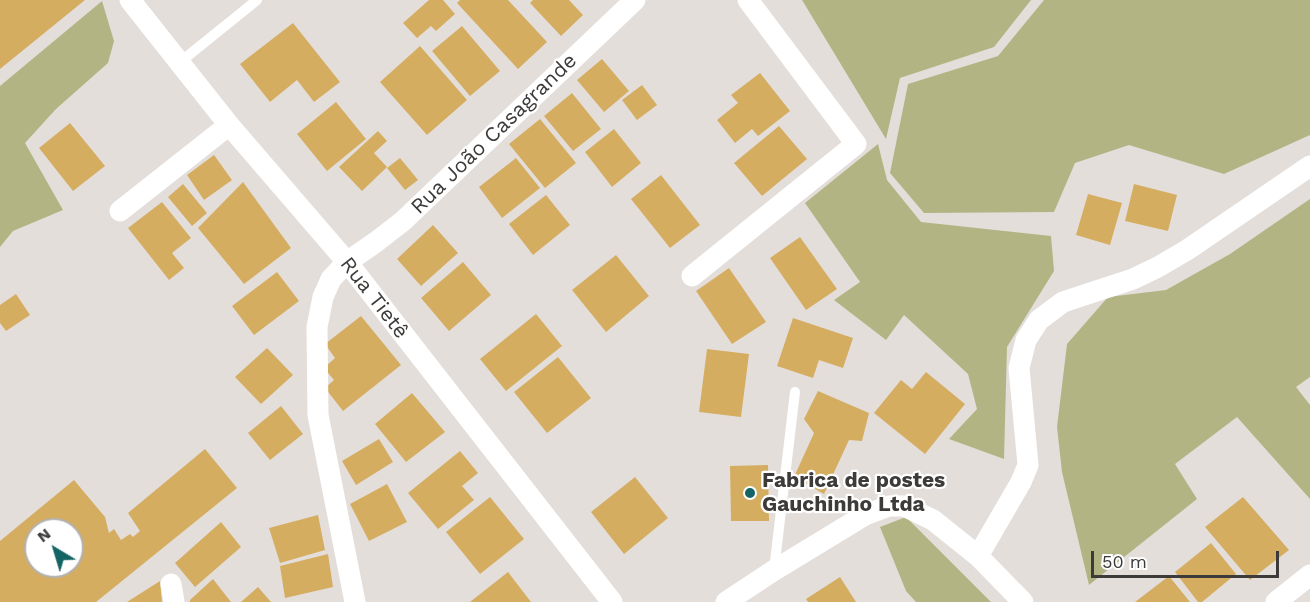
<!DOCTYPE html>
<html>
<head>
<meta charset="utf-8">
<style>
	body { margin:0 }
	#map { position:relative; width:1310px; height:602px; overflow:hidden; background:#e4dedb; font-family:"Work Sans",sans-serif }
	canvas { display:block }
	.north { position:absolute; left:24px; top:518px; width:60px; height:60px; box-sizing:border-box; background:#fff; border:2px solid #b1b1b0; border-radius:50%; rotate:322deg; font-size:16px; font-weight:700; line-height:24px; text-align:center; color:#3d3b39 }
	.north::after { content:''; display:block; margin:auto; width:21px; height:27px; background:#146466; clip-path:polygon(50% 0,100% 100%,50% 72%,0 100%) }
	.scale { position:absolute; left:1091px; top:551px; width:188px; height:27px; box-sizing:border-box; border:3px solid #3d3b39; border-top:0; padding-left:8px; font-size:18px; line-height:21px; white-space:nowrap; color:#3d3b39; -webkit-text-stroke:4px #fff; paint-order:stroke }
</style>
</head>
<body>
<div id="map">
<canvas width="1310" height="602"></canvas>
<div class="north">N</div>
<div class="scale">50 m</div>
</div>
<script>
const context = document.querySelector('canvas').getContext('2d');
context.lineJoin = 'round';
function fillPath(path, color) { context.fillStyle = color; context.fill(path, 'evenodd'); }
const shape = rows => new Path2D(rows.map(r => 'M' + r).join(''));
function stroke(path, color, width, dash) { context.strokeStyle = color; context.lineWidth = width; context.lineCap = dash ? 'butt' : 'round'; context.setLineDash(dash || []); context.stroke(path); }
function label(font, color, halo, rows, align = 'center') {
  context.font = font + ' "Work Sans",sans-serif'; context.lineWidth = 4.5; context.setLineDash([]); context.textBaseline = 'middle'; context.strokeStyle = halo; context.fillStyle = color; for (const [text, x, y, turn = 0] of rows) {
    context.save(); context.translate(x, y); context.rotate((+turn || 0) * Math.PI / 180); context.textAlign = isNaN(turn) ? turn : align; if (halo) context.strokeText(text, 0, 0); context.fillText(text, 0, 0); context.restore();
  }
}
const green = shape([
	[802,0,1031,0,994,47,900,78,886,139],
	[1044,0,1310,0,1310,135,1224,174,1129,145,1075,163,1054,212,924,213,890,173,908,84,998,56],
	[102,1,114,41,108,63,56,109,25,143,63,210,13,231,0,247,0,86],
	[878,144,887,180,921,222,1051,236,1054,271,1007,347,1004,459,949,439,977,409,968,374,904,315,886,340,834,300,860,282,805,203],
	[1310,199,1310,377,1296,387,1310,405,1310,499,1237,417,1175,464,1197,499,1089,585,1062,472,1057,427,1067,344,1108,297,1166,290,1230,254],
	[906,517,991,602,916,602,906,591,880,527]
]);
const building = shape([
	[0,0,85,0,0,69],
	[429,0,443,0,455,14,436,31,431,26,417,38,403,23],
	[460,0,508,0,547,42,518,69,457,3],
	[533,0,569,0,583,15,561,36,530,3],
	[293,23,340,82,314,102,297,80,270,102,240,64],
	[462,26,500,71,470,96,432,51],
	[420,46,467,100,427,135,380,82],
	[602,59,629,91,604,112,577,80],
	[760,73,790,111,758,136,752,129,735,143,717,120,738,103,731,95],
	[642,85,657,105,637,120,622,100],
	[572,93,601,129,573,151,544,116],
	[336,102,366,139,327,171,297,134],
	[540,119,576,163,545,188,509,144],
	[70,123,105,166,73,191,39,148],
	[779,126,807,159,762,196,734,163],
	[614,129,641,163,612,187,585,152],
	[378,131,387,141,374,153,387,167,362,191,339,167],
	[214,155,232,180,204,200,187,175],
	[400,158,418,180,405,190,387,168],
	[516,158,540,188,502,218,479,187],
	[661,175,700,225,670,248,631,199],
	[243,182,291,248,244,284,198,228],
	[183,184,207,213,192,226,168,197],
	[1134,184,1177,195,1168,231,1125,221],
	[1088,194,1122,203,1110,245,1076,235],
	[546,195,570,225,533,255,509,224],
	[162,202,191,238,172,253,184,268,169,280,128,228],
	[433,225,458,253,421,286,397,259],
	[800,237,837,289,806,310,770,258],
	[616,255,649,296,606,332,572,290],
	[463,262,491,295,449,331,421,298],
	[729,268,766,322,732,344,696,291],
	[277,272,299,301,254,335,232,306],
	[16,294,30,315,6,331,0,323,0,305],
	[536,314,562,346,506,391,480,359],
	[361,316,401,365,343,411,325,388,334,380,324,368,335,358,325,344],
	[793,318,853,338,843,368,819,360,813,378,777,366],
	[267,348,293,375,261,404,235,377],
	[707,349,749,354,741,417,699,412],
	[558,357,591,398,547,433,514,392],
	[926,372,965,404,925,454,874,413,901,380,912,389],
	[818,391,869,413,862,441,849,440,824,494,794,477,814,433,804,419],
	[412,393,445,432,406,462,375,424],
	[281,406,303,434,270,460,248,433],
	[379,439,393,462,356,485,342,461],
	[205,449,237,488,96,602,0,602,0,541,74,480,105,517,109,533,114,529,121,540,130,534,133,537,140,531,128,513],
	[36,530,72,530,72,566,36,566],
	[460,451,478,473,462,486,474,500,438,529,408,493],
	[768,465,769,521,731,521,730,466],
	[635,477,668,518,624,554,591,512],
	[387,484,407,522,369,541,350,504],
	[490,497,524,539,480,574,446,532],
	[1243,497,1289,550,1250,580,1205,527],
	[318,515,325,550,280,563,269,528],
	[221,522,241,547,195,587,175,563],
	[1211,543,1236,574,1202,602,1198,602,1175,572],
	[328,554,333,587,285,598,280,566],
	[508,572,531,602,470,602],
	[1169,576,1190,602,1135,602],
	[840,577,856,602,808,602,806,599],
	[213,579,231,602,190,602,190,600],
	[160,581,162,602,127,602],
	[258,587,271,602,241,602]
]);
const lane = shape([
	[179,63,257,0],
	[774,570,795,392]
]);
const street = shape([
	[130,0,229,125,347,262,612,602],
	[120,211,229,125],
	[692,276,856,144,748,0],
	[978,556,1021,482,1028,465,1019,368,1026,340,1039,320,1063,302,1133,279,1158,267,1187,250,1310,166],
	[171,584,174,602],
	[355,602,318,415,317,327,323,297,331,279,347,262,376,242,403,221,635,0],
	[726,602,773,571,865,515,889,506,904,506,933,520,978,556,1023,602],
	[1276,602,1310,575]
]);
const markers = [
	[750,493,6,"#146466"]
];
const streetNames = [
	["Rua João Casagrande",494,134,-44],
	["Rua Tietê",374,298,52]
];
const poiNames = [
	["Fabrica de postes",762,481],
	["Gauchinho Ltda",762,505]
];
fillPath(green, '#b2b583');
fillPath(building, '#d5ad61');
stroke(lane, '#fff', 10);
stroke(street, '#fff', 21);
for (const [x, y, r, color] of markers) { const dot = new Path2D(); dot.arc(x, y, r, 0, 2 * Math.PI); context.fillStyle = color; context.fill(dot); stroke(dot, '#fff', 2); }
label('21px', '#3d3b39', '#fff', streetNames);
label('bold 21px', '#3d3b39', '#fff', poiNames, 'left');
</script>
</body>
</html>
